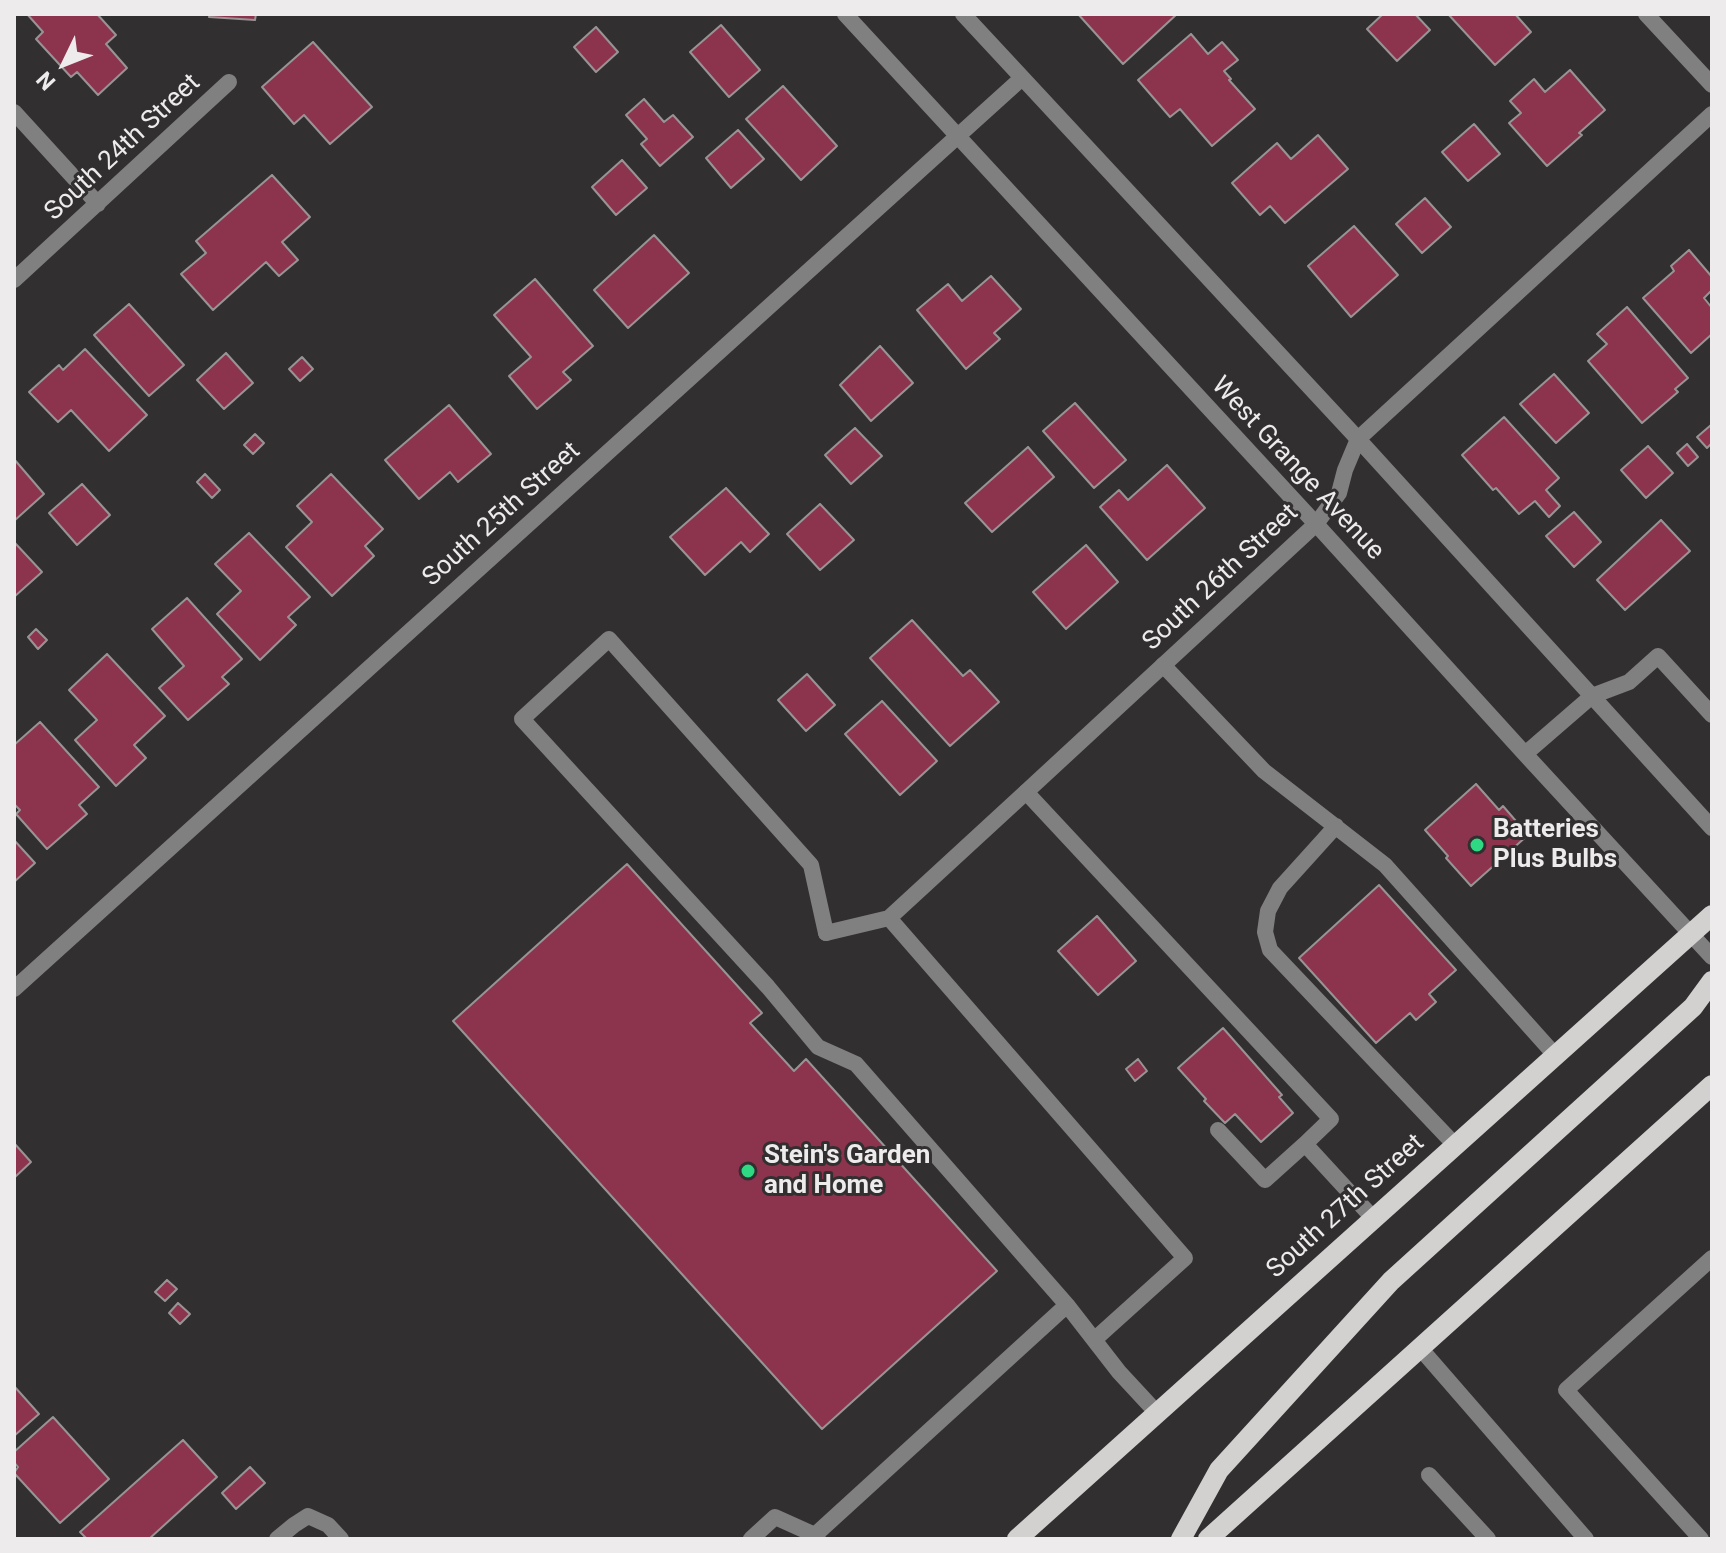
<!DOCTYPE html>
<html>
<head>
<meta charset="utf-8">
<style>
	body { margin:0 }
	#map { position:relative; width:1726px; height:1553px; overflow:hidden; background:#322f30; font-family:Roboto,sans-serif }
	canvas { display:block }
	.frame { position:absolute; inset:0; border:16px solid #edebec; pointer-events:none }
	.north { position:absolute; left:24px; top:24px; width:80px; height:80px; -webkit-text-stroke:6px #322f30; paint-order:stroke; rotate:227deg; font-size:22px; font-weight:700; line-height:32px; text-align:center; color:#edebec }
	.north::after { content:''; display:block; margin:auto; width:28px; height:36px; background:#edebec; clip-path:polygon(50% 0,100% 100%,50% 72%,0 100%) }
</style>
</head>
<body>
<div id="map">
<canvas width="1726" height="1553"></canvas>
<div class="frame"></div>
<div class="north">N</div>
</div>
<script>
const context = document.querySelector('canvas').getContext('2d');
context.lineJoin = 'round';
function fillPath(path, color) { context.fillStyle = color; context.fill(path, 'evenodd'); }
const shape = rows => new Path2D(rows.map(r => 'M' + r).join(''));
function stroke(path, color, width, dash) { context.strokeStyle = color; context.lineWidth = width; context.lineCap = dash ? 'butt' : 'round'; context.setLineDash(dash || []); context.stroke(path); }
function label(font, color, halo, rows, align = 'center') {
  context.font = font + ' Roboto,sans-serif'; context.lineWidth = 6; context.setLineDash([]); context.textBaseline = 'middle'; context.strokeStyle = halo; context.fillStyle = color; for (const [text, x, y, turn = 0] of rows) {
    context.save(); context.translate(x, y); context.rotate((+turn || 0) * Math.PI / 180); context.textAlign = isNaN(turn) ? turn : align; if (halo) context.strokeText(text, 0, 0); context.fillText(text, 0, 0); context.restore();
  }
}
const building = shape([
	[27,14,97,14,116,35,106,44,127,68,98,95,77,72,71,77,36,39,43,32,27,14],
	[210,14,256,14,255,20,209,17,210,14],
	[1078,14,1177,14,1123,64,1078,14],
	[1383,14,1415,14,1430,30,1397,61,1367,29,1383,14],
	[1448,14,1515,14,1531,32,1495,65,1448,14],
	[721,25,760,70,729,97,690,52,721,25],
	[596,27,618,52,596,72,574,47,596,27],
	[1191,34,1208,54,1222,42,1238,60,1224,71,1231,79,1229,80,1255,109,1212,146,1180,109,1170,117,1138,80,1191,34],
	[313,42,372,107,330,144,304,115,294,124,262,87,313,42],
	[1570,70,1605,110,1579,133,1582,135,1547,166,1509,123,1521,113,1510,101,1534,79,1545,92,1570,70],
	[783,86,837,146,801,180,746,119,783,86],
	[644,99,664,122,673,115,693,137,660,166,641,144,647,139,626,115,644,99],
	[1474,124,1500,154,1468,181,1442,152,1474,124],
	[738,130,764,159,731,188,706,158,738,130],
	[1318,135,1348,169,1285,223,1270,206,1260,215,1232,183,1277,143,1291,159,1318,135],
	[622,160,647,188,616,215,592,187,622,160],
	[272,175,310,217,282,242,298,260,279,276,266,262,213,310,181,274,206,253,196,241,272,175],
	[1425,198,1451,227,1422,253,1396,224,1425,198],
	[1354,226,1398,275,1351,317,1308,266,1354,226],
	[654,235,689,273,628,328,594,290,654,235],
	[1689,250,1712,277,1712,290,1704,298,1712,308,1712,334,1691,353,1643,298,1674,271,1671,266,1689,250],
	[991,276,1021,309,994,333,1000,339,966,369,917,310,948,284,962,301,991,276],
	[535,279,593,346,563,372,571,380,537,409,509,376,531,357,494,315,535,279],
	[129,304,184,365,149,396,94,335,129,304],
	[1627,307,1688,378,1675,389,1678,392,1642,423,1588,361,1607,344,1597,334,1627,307],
	[880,346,913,383,871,421,840,385,880,346],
	[85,349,147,415,109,451,71,410,58,422,29,392,59,365,63,370,85,349],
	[226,353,253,383,224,409,197,380,226,353],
	[302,357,313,369,300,381,289,369,302,357],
	[1554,374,1589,413,1556,443,1520,404,1554,374],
	[1075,403,1126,460,1094,488,1043,431,1075,403],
	[449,405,491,454,458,482,450,472,419,499,385,460,449,405],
	[1504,417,1559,478,1546,490,1560,506,1549,517,1535,501,1519,514,1496,488,1493,490,1462,455,1504,417],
	[1711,425,1712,443,1707,448,1697,437,1711,425],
	[855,428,882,456,851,484,825,455,855,428],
	[255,434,264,443,253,454,244,445,255,434],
	[1687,444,1698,457,1688,466,1677,453,1687,444],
	[1648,446,1673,473,1646,498,1621,470,1648,446],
	[1028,447,1054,477,992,532,965,503,1028,447],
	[14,459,44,494,14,521,14,459],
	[1167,465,1205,508,1147,560,1100,507,1119,490,1128,500,1167,465],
	[205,474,220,490,212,498,197,482,205,474],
	[331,474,383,529,365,546,374,556,332,596,286,547,312,522,297,506,331,474],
	[82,484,110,515,77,545,49,513,82,484],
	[726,488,769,534,750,552,741,542,705,575,670,537,726,488],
	[820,504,854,540,820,570,787,534,820,504],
	[1574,512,1601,542,1574,567,1546,536,1574,512],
	[1661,520,1690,551,1625,610,1597,580,1661,520],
	[249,533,310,597,288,617,296,625,260,660,217,614,241,591,215,564,249,533],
	[15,543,42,572,14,597,14,544,15,543],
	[1086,545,1118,582,1066,629,1033,592,1086,545],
	[187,598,242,659,222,677,229,684,188,720,159,688,184,666,152,629,187,598],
	[912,620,963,676,970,670,999,702,950,746,870,658,912,620],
	[36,629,47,640,38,649,28,637,36,629],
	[107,654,165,716,134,745,146,758,116,786,75,740,97,720,69,690,107,654],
	[807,674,835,705,806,731,778,700,807,674],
	[882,701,937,761,900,795,845,734,882,701],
	[40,722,99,787,79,805,87,814,47,849,16,814,20,810,14,804,14,745,40,722],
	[1476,784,1499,810,1503,806,1528,835,1471,886,1446,858,1448,856,1425,830,1476,784],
	[14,840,35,863,14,882,14,840],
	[627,864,762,1013,750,1023,794,1071,806,1059,997,1271,822,1429,453,1021,627,864],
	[1379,885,1456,970,1429,994,1436,1002,1416,1020,1410,1013,1376,1043,1299,958,1379,885],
	[1097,916,1136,961,1098,995,1058,951,1097,916],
	[1223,1028,1282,1095,1279,1097,1293,1113,1261,1142,1235,1114,1225,1123,1204,1101,1206,1099,1178,1068,1223,1028],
	[1138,1059,1147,1071,1135,1081,1126,1069,1138,1059],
	[14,1143,31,1162,14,1178,14,1143],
	[167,1280,177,1289,165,1301,155,1292,167,1280],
	[178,1303,190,1314,180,1324,169,1313,178,1303],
	[14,1386,39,1414,14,1436,14,1386],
	[53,1417,109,1479,60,1523,14,1473,18,1467,14,1462,14,1452,53,1417],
	[183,1440,217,1477,149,1539,87,1539,80,1532,183,1440],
	[250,1467,265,1483,236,1509,222,1493,250,1467]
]);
const service = shape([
	[1163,665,1264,771,1385,865,1555,1055],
	[1592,696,1629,682,1658,656,1712,715],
	[1026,792,1331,1119,1305,1144,1373,1218],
	[1336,826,1280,888,1268,911,1265,932,1270,950,1455,1145],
	[889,918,1185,1258,1094,1340],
	[826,933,811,865,609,639,522,719,768,987,818,1047,856,1064,1067,1305,1119,1372,1157,1413],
	[1218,1130,1265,1180,1305,1144],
	[1420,1348,1586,1539],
	[1429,1475,1488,1539],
	[815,1535,1067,1305],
	[277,1539,294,1525,308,1516,328,1525,341,1539],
	[751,1539,775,1517,815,1535,818,1539],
	[1701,1539,1566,1390,1712,1258]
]);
const minor = shape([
	[1646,14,1712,85],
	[14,112,98,204],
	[14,280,229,82],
	[826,933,889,918,1026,792,1316,524,1339,493,1345,470,1358,439,1712,114],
	[14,989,1022,78]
]);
const tertiary = shape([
	[845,14,1316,524,1525,754,1712,957],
	[963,14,1358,439,1712,828],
	[1525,754,1592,696]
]);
const primary = shape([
	[1017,1539,1712,915],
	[1181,1539,1219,1470,1391,1281,1693,1007,1712,981],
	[1208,1539,1712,1085]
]);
const markers = [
	[1477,845,8,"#2fd883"],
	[748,1171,8,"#2fd883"]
];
const streetNames = [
	["South 24th Street",123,148,-43],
	["West Grange Avenue",1297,469,47],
	["South 25th Street",502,515,-42],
	["South 26th Street",1221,578,-43],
	["South 27th Street",1346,1207,-42]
];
const poiNames = [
	["Batteries",1493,830],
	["Plus Bulbs",1493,860],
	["Stein's Garden",764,1156],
	["and Home",764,1186]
];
fillPath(building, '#8c344e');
stroke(building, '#989495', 2);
stroke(service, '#818080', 16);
stroke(minor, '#818080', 16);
stroke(tertiary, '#818080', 16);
stroke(primary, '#d3d0d0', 20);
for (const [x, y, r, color] of markers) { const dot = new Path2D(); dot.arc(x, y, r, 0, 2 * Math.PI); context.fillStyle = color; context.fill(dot); stroke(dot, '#322f30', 3); }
label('26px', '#edebec', '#322f30', streetNames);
label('bold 26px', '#edebec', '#322f30', poiNames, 'left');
</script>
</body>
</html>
